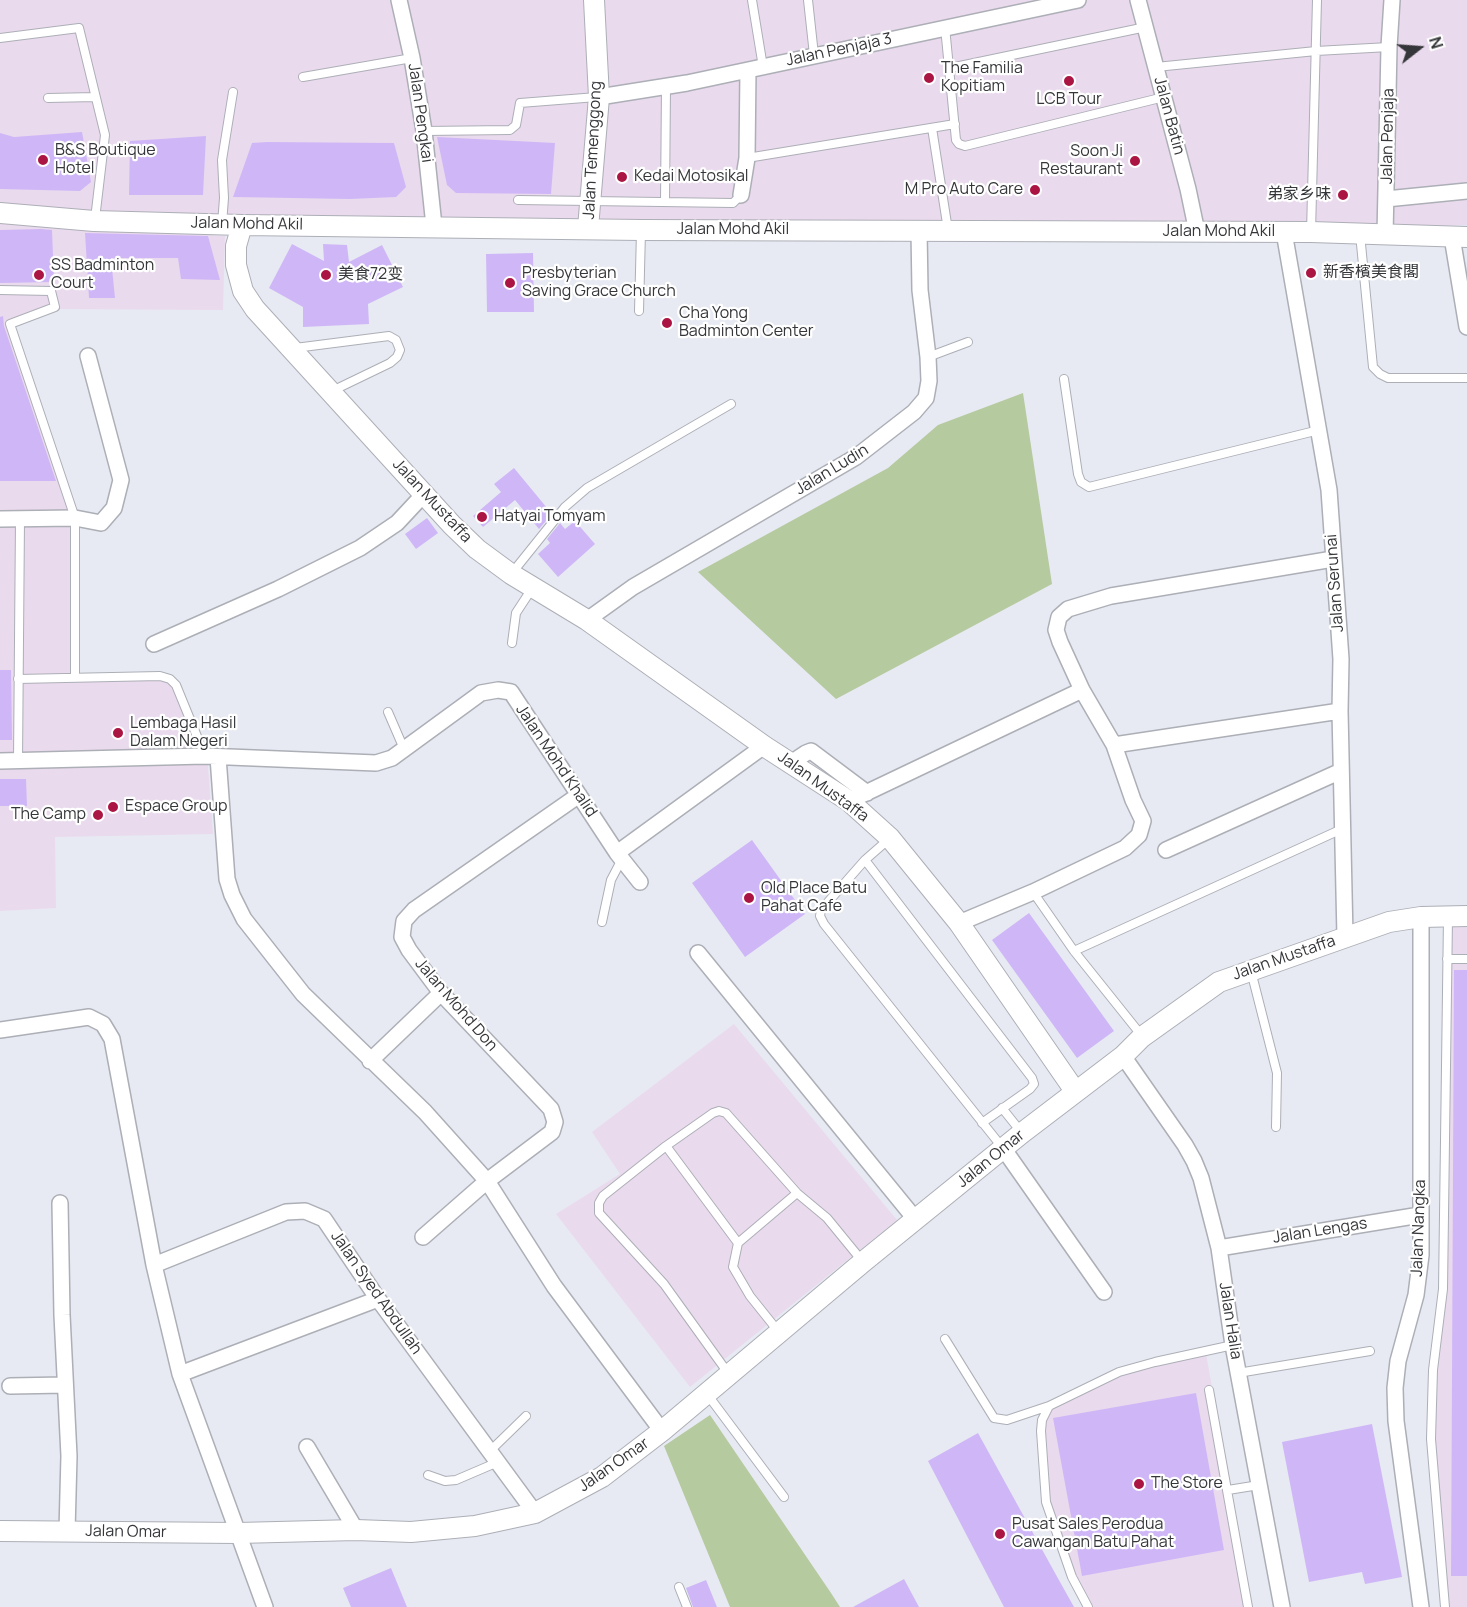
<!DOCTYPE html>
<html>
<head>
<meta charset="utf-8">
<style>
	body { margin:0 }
	#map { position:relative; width:1467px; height:1607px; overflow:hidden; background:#e7eaf2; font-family:Manrope,sans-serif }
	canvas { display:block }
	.north { position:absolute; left:1389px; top:18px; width:60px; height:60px; -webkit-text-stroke:4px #fff; paint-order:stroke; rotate:73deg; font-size:16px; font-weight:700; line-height:24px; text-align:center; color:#353639 }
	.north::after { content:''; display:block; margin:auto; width:21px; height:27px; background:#353639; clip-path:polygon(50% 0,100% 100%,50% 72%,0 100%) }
</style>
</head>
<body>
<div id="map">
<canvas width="1467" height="1607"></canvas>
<div class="north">N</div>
</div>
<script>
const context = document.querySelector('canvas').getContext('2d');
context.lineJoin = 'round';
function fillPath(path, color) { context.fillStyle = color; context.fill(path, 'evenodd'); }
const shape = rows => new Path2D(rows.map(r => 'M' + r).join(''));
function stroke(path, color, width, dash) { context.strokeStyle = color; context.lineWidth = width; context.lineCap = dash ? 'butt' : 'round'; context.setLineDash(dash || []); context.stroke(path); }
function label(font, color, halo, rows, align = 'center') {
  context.font = font + ' Manrope,"Noto Sans SC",sans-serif'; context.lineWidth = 4.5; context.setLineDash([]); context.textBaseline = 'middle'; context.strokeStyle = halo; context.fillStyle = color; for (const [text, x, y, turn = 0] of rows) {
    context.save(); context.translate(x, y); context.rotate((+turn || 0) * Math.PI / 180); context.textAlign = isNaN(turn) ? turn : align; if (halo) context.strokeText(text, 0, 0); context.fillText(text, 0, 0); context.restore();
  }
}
const commercial = shape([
	[0,0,394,0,418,129,427,217,281,217,101,211,0,203],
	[405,0,585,0,589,107,581,219,438,218],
	[602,0,1467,0,1467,225,1365,227,599,219,608,84],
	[0,222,225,236,223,310,59,309,15,326,78,514,80,526,79,674,160,672,174,677,181,685,207,752,213,834,55,837,56,908,0,911],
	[1447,907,1467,907,1467,1607,1442,1607,1427,1441,1429,1374,1439,1292],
	[734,1024,897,1220,690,1387,556,1214,620,1174,592,1132],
	[1206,1354,1252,1607,1084,1607,1069,1579,1043,1502,1036,1430,1039,1418,1064,1402,1123,1375]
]);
const green = shape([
	[1023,393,1052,584,836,699,698,572,888,468,938,425],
	[710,1415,831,1593,840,1607,730,1607,664,1446]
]);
const building = shape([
	[82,132,91,182,80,191,0,189,0,133,14,137],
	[206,136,203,195,129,195,130,141],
	[437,137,555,143,551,194,456,193,447,185],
	[267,142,394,143,406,187,396,197,350,199,233,197,252,143],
	[41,229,52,230,54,282,0,283,0,230],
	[85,233,208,236,220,280,181,279,178,258,111,258,115,298,89,298],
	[292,244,324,261,323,244,347,245,349,262,382,245,403,287,368,304,369,324,303,327,303,307,269,288],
	[533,253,534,312,487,312,486,254],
	[3,316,4,326,56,481,0,481,0,317],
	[514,468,552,514,539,529,515,500,483,527,473,516,501,492,494,484],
	[427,518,438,533,416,549,405,534],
	[575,521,595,544,558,577,538,554,550,543,547,539,560,523,565,529],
	[0,670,11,670,12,740,0,740],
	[0,779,26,779,27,806,0,806],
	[752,840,805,914,745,957,692,883],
	[1029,913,1114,1031,1077,1058,992,940],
	[1454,970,1467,970,1467,1576,1451,1576],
	[1196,1393,1224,1550,1082,1576,1053,1418],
	[1372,1424,1402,1577,1365,1584,1362,1572,1309,1582,1282,1442],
	[978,1433,1055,1573,1074,1607,1004,1607,928,1461],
	[391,1568,407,1607,351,1607,343,1588],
	[904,1579,919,1607,853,1607],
	[706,1580,717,1607,693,1607,686,1588]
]);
const service = shape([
	[752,0,763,67],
	[808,0,814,55],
	[945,27,956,140,959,144,965,146,1164,97],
	[0,38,79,28,105,135,95,219],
	[1156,67,1316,51,1389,47],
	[950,68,1146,27],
	[303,77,412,58],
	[48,98,95,97],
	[932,128,948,230],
	[424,131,510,130,516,125,520,103,597,97],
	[747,158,955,124],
	[518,200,733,203,741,195],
	[665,202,666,86],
	[222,224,224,198,222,160,233,92],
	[1311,232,1317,0],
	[1360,234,1373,367,1380,374,1388,378,1467,378],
	[0,290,51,291,55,307,10,324,75,518,75,677],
	[639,311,641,231],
	[295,348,389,336,396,340,400,350,397,357,390,363,332,391],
	[928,357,968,342],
	[1064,379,1078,474,1081,482,1089,487,1319,430],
	[512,573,565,507,587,488,731,404],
	[512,643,516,613,533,587],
	[18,679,160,676,170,679,176,685,205,756],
	[388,712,404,749],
	[18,761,20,519],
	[889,839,865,860,821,910,820,916,824,924,1002,1147],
	[865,860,1032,1078,1034,1084,1030,1089,982,1123],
	[1033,892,1074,951,1142,1036],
	[602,922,611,880,622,859],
	[1074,951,1342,829],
	[1447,959,1467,959],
	[1251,971,1277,1073,1276,1127],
	[1002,1108,1022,1133],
	[666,1146,738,1243,733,1267,750,1296,778,1331],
	[738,1243,797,1193],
	[945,1339,994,1418,1007,1420,1049,1406],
	[728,1373,664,1284,599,1213,599,1203,603,1196,666,1146,713,1113,719,1111,726,1113,797,1193,827,1218,863,1262],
	[1238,1373,1370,1351],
	[1209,1390,1248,1607],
	[707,1394,784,1497],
	[490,1451,526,1416],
	[428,1475,445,1481,456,1480,498,1462],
	[1228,1490,1259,1485],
	[679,1587,687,1607],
	[1088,1607,1072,1577,1046,1502,1041,1431,1042,1420,1049,1406,1119,1372,1155,1362,1233,1345],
	[1445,1607,1431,1439,1433,1370,1443,1289,1448,917]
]);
const minor = shape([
	[399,0,412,58,424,131,434,226],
	[1138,0,1188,189,1197,232],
	[599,97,687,83,1078,0],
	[741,195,747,158,748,70],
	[1386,199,1467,191],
	[1284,232,1329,490,1341,659,1340,711,1345,937],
	[1385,235,1389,47,1392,0],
	[1452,237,1467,327],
	[0,519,75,518,101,523,114,508,121,480,88,356],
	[587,620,633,587,856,457,914,412,926,398,929,381,928,357,920,290,919,231],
	[154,644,278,589,360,548,397,523,425,493],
	[1114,745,1340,711],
	[218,757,227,879,232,895,244,919,303,994,425,1112,487,1181,554,1286,662,1431],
	[0,761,205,756,376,763,392,758,481,693,498,690,511,692,617,853,640,882],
	[791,763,806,753,811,751,867,793],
	[849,801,1082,690],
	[1166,850,1341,771],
	[617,853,764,746],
	[1421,917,1421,1255,1416,1295,1398,1361,1395,1388,1396,1421,1421,1607],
	[959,923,1033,892,1125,848,1139,835,1143,821,1133,800,1114,745,1082,690,1060,642,1056,630,1059,617,1068,609,1111,596,1333,559],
	[698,953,916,1220],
	[0,1030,89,1017,103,1024,112,1039,154,1265,180,1374,265,1607],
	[1123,1056,1185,1145,1194,1161,1201,1178,1219,1248,1233,1345,1282,1607],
	[370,1061,441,993],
	[1003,1148,1104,1292],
	[60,1203,62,1315,69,1456,67,1531],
	[423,1237,487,1181,552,1132,555,1122,551,1109,441,993,409,950,402,937,404,921,414,910,579,795],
	[1219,1248,1420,1215],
	[154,1265,286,1212,305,1211,324,1219,378,1299,535,1513],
	[180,1374,378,1299],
	[10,1386,65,1385],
	[307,1447,356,1530]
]);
const tertiary = shape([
	[0,213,94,221,242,225,641,230,1311,232,1467,237],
	[242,225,236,246,236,265,243,291,255,309,452,525,477,549,511,574,587,620,764,746,849,801,890,838,959,923,1075,1091],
	[588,228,599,97,594,0],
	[0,1531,238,1533,356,1530,411,1532,475,1526,535,1513,602,1477,662,1431,863,1262,1022,1133,1123,1056,1142,1037,1219,982,1389,922,1421,917,1467,916]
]);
const markers = [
	[929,78,6,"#aa1544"],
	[1069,81,6,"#aa1544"],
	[43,160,6,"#aa1544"],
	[1135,161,6,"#aa1544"],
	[622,177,6,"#aa1544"],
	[1035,190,6,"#aa1544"],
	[1343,195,6,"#aa1544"],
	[1311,273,6,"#aa1544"],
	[39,275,6,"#aa1544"],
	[326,275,6,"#aa1544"],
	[510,283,6,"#aa1544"],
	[667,323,6,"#aa1544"],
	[482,517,6,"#aa1544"],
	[118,733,6,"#aa1544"],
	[113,807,6,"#aa1544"],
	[98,815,6,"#aa1544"],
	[749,898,6,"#aa1544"],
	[1139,1484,6,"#aa1544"],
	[1000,1534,6,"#aa1544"]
];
const streetNames = [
	["Jalan Penjaja 3",839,50,-12],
	["Jalan Pengkai",420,113,82],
	["Jalan Batin",1169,116,75],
	["Jalan Penjaja",1388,136,-89],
	["Jalan Temenggong",593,150,-87],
	["Jalan Mohd Akil",247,224,1],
	["Jalan Mohd Akil",733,230],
	["Jalan Mohd Akil",1219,232],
	["Jalan Ludin",832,470,-31],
	["Jalan Mustaffa",432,501,47],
	["Jalan Serunai",1335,583,-94],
	["Jalan Mohd Khalid",556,761,56],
	["Jalan Mustaffa",823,787,36],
	["Jalan Mustaffa",1284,958,-19],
	["Jalan Mohd Don",456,1005,49],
	["Jalan Omar",991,1159,-39],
	["Jalan Nangka",1419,1228,-88],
	["Jalan Lengas",1320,1231,-9],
	["Jalan Syed Abdullah",376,1293,55],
	["Jalan Halia",1230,1321,81],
	["Jalan Omar",614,1465,-35],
	["Jalan Omar",126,1532,1]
];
const poiNames = [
	["The Familia",941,69],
	["Kopitiam",941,87],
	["LCB Tour",1069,100,"center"],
	["B&S Boutique",55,151],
	["Hotel",55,169],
	["Soon Ji",1123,152,"right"],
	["Restaurant",1123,170,"right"],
	["Kedai Motosikal",634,177],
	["M Pro Auto Care",1023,190,"right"],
	["弟家乡味",1331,195,"right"],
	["SS Badminton",51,266],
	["Court",51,284],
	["新香檳美食閣",1323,273],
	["Presbyterian",522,274],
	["Saving Grace Church",522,292],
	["美食72变",338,275],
	["Cha Yong",679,314],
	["Badminton Center",679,332],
	["Hatyai Tomyam",494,517],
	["Lembaga Hasil",130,724],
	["Dalam Negeri",130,742],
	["Espace Group",125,807],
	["The Camp",86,815,"right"],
	["Old Place Batu",761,889],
	["Pahat Cafe",761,907],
	["The Store",1151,1484],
	["Pusat Sales Perodua",1012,1525],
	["Cawangan Batu Pahat",1012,1543]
];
fillPath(commercial, '#eadaed');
fillPath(green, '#b5ca9f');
fillPath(building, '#cfb7f7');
stroke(service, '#adafb7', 10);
stroke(minor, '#adafb7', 18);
stroke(tertiary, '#adafb7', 22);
stroke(service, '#fff', 8);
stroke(minor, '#fff', 15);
stroke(tertiary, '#fff', 20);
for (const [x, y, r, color] of markers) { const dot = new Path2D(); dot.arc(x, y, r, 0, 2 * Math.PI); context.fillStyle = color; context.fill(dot); stroke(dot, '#fff', 2); }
label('16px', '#353639', '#fff', streetNames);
label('16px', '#353639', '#fff', poiNames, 'left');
</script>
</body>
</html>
